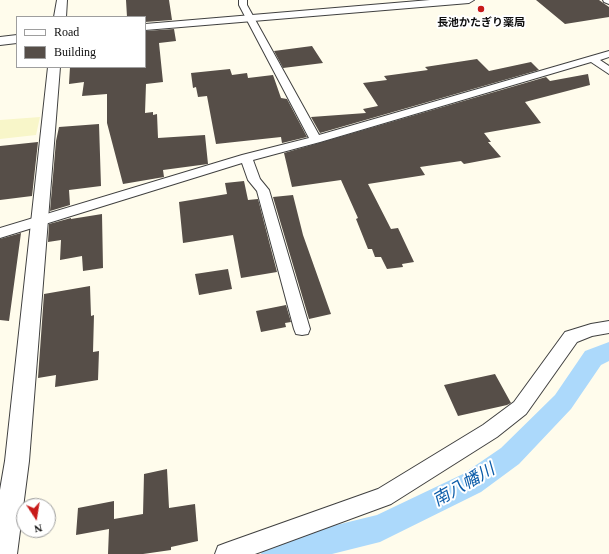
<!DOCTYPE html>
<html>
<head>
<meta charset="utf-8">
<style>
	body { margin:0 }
	#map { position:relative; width:609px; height:554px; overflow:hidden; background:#fffcec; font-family:Georgia,serif }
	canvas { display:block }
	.legend { position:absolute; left:16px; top:16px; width:130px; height:52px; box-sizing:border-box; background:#fff; border:1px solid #9e9e9e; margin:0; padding:5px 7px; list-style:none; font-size:12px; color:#0d0d0d }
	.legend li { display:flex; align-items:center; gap:8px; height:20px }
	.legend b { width:20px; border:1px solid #9e9e9e }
	.north { position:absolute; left:16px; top:498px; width:40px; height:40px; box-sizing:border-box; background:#fff; border:1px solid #9e9e9e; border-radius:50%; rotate:168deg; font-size:11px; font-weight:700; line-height:16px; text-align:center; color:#0d0d0d }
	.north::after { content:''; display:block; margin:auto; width:14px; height:18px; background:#c81a19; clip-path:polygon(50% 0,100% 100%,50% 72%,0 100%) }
</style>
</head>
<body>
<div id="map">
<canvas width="609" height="554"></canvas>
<ul class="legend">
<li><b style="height:5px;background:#fff"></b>Road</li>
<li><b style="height:11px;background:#564e48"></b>Building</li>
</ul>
<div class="north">N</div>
</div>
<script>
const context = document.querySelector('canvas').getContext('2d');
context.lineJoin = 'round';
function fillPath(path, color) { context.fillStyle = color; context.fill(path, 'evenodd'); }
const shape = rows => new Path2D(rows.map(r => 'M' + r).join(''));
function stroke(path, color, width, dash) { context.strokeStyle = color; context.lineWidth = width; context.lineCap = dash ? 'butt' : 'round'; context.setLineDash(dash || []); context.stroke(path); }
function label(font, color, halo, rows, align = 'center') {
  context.font = font + ' Georgia,"Noto Sans JP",serif'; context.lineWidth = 4; context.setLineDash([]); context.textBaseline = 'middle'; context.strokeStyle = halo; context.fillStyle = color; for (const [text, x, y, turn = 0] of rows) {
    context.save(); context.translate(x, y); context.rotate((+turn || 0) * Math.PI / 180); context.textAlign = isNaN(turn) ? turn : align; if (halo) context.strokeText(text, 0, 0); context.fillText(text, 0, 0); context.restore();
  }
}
const farmland = shape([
	[40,117,36,135,0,139,0,120]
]);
const canal = shape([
	[609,342,609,361,601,365,571,409,519,464,481,492,380,542,332,554,261,554,265,544,275,540,377,515,463,474,501,448,555,395,585,351,609,342]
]);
const building = shape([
	[126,0,169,0,172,20,145,22,145,17,127,17],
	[536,0,599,0,609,7,609,17,565,24],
	[174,29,176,41,159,43,163,82,146,84,145,113,153,112,153,115,157,114,158,138,205,135,208,164,163,170,164,177,123,184,107,123,107,94,82,96,84,82,69,84,70,67,145,67,145,31],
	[312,46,323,63,283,68,274,51],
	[477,59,489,71,531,62,539,70,320,133,311,117,366,113,363,109,378,106,363,83,387,80,384,76,428,70,425,67],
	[230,69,232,75,247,73,248,78,273,75,281,98,287,99,307,137,282,143,281,137,216,144,207,96,198,97,196,87,193,88,191,73],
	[588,74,590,85,525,102,541,123,484,133,491,142,488,142,501,157,464,164,461,161,420,167,425,175,368,184,391,229,398,228,414,262,402,264,403,267,387,269,381,257,375,257,372,249,368,249,356,219,358,218,341,180,292,187,284,153,546,77,550,81],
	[99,124,101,186,69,190,70,205,50,211,56,141,59,127],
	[38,142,32,196,0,200,0,146],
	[244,181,248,200,258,199,277,272,241,278,233,235,183,243,179,202,227,194,225,183],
	[293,195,303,235,331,314,309,319,273,197],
	[102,214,103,268,83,271,82,256,60,260,61,240,48,242,49,224,71,218,71,219],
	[21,233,9,321,0,320,0,239],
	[228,269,232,289,199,295,195,274],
	[90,286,91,316,94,315,93,352,99,351,98,380,55,387,56,375,38,378,44,294],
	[286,305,291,322,285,323,286,327,261,332,256,311],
	[495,374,511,403,507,405,458,416,444,385],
	[167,469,169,508,195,504,198,541,171,547,171,550,143,554,108,554,109,529,76,535,78,508,114,501,114,519,143,514,144,474]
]);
const minor = shape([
	[239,0,247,0,247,5,319,135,609,51,609,57,600,60,609,66,609,74,591,62,320,142,253,160,260,179,269,190,310,329,308,334,302,335,296,334,294,329,257,191,248,180,242,163,0,238,0,228,242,155,309,138,239,5,239,0],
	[603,0,609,0,609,4,604,2,603,0],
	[609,321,609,333,592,336,577,342,526,414,497,437,391,504,255,554,215,554,218,546,226,543,378,489,483,425,514,402,565,332,591,324,609,321]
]);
const tertiary = shape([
	[57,0,67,0,66,17,54,17,57,0],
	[430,0,474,0,469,3,145,30,145,24,430,0],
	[17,35,17,43,0,45,0,37,17,35],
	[48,67,60,67,29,461,17,554,0,554,0,490,5,461,48,67]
]);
const markers = [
	[481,9,4,"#c81a19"]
];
const farPoinames = [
	["長池かたぎり薬局",481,22]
];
const nearWaternames = [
	["南八幡川",463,484,-30]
];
fillPath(farmland, '#f8f6c9');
fillPath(canal, '#acd9fb');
fillPath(building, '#564e48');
stroke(minor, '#404040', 2);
stroke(tertiary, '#404040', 2);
fillPath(minor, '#fff');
fillPath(tertiary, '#fff');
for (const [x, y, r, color] of markers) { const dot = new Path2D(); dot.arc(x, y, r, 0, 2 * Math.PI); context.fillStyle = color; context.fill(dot); stroke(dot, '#fff', 1.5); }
label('bold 11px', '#0d0d0d', '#fff', farPoinames);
label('italic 17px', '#0b5ca9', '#fff', nearWaternames);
</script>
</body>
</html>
